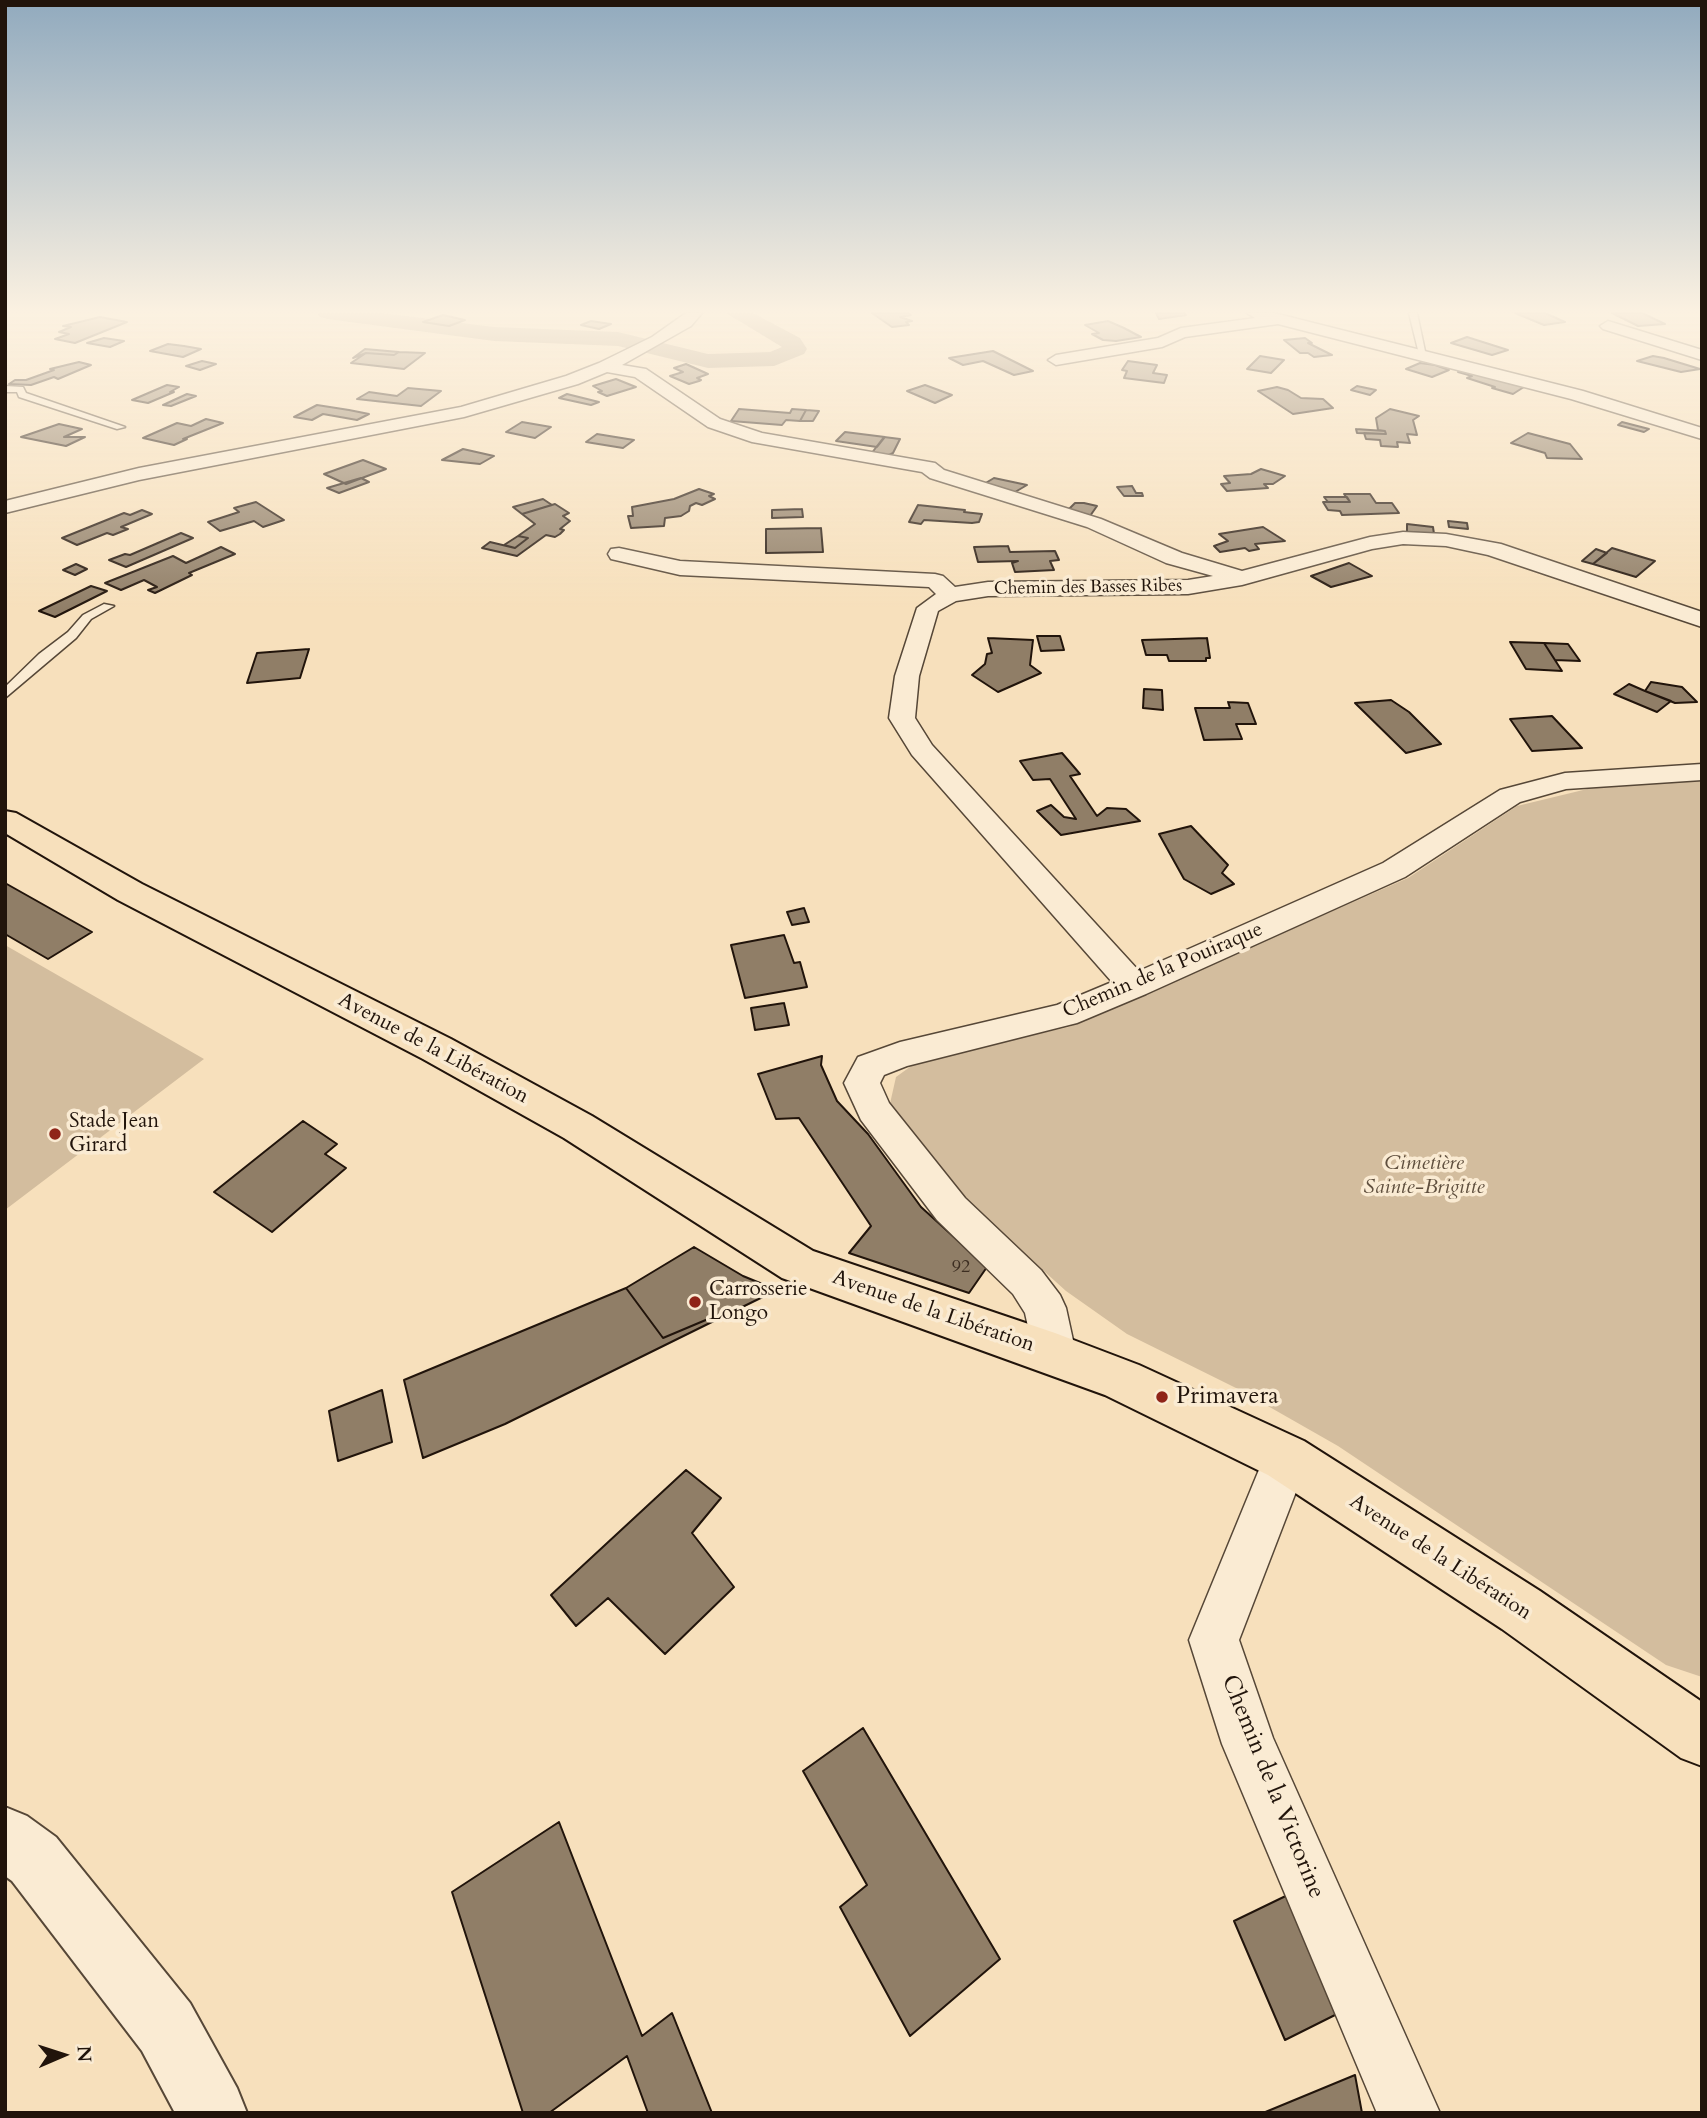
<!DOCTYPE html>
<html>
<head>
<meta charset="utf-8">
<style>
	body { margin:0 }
	#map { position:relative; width:1707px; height:2118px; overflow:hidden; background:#f7e0bc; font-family:Cardo,serif }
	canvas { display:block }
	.frame { position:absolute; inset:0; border:7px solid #21140b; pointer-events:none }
	.north { position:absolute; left:28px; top:2020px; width:70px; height:70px; -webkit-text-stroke:5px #faebd3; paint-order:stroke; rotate:87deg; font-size:19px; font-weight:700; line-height:28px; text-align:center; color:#21140b }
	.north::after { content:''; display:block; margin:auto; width:24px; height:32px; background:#21140b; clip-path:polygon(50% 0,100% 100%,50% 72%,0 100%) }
</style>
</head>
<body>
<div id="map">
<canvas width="1707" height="2118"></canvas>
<div class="frame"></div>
<div class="north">N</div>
</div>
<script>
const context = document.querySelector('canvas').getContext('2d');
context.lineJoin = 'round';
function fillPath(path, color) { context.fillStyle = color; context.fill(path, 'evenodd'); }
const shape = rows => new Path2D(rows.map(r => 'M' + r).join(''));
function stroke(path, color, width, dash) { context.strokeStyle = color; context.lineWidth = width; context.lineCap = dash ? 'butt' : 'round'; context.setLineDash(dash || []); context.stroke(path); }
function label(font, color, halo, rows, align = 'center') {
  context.font = font + ' Cardo,serif'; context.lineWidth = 7; context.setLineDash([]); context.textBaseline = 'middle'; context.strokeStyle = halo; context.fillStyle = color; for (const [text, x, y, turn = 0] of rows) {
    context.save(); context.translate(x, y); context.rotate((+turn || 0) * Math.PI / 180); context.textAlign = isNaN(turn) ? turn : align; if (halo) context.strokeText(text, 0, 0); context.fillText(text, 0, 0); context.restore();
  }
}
const green = shape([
	[1702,779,1702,1677,1666,1665,1338,1446,1238,1389,1127,1334,1066,1291,963,1198,889,1108,896,1077,914,1064,946,1054,1069,1027,1408,878,1517,806,1608,784],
	[5,945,204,1059,5,1210]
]);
const canal = shape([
	[317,313,382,313,494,327,618,332,708,354,770,352,782,347,726,313,753,313,800,338,807,349,804,354,774,366,708,368,618,346,494,341,327,319,320,317,317,313]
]);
const building = shape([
	[872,313,908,313,911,315,900,317,912,321,906,322,909,325,892,327,872,313],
	[1156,313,1184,313,1186,315,1159,319,1156,313],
	[1515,313,1545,313,1565,322,1544,325,1515,313],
	[1612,313,1642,313,1665,324,1638,326,1612,313],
	[443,315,465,320,449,326,423,322,443,315],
	[100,317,127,322,75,343,55,339,69,334,59,332,71,327,63,326,100,317],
	[591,321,611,324,599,329,581,325,591,321],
	[1108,321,1124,328,1141,337,1116,341,1103,340,1092,334,1099,333,1085,325,1108,321],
	[1467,337,1508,350,1492,355,1451,343,1467,337],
	[104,338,124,341,110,347,87,343,104,338],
	[1305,338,1312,343,1308,343,1332,355,1314,357,1308,353,1300,353,1284,340,1305,338],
	[168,344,184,346,201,349,183,357,150,351,168,344],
	[365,349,399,352,394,355,366,353,353,358,365,349],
	[993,351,1033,371,1014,375,983,361,963,365,949,358,993,351],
	[399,352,425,353,404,369,351,363,366,353,394,355,399,352],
	[1260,356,1284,360,1271,373,1247,369,1260,356],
	[1653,356,1664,358,1700,369,1681,372,1637,361,1653,356],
	[202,361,216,364,200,370,186,366,202,361],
	[1128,361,1157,365,1153,373,1167,375,1164,383,1124,378,1127,371,1122,370,1128,361],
	[79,362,91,365,58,379,54,377,31,385,9,384,15,380,26,380,54,370,50,369,79,362],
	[1420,363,1435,365,1449,370,1432,377,1406,369,1420,363],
	[686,364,708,374,697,378,701,380,699,381,689,384,670,376,683,372,674,368,686,364],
	[1465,369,1527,385,1513,394,1492,388,1495,387,1467,378,1472,376,1458,372,1465,369],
	[616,379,636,387,607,396,598,392,602,391,593,386,616,379],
	[167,385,179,387,170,392,174,392,148,403,132,400,167,385],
	[925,385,952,395,935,403,907,391,925,385],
	[1357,386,1376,390,1370,395,1351,390,1357,386],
	[1277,387,1288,390,1301,398,1323,399,1333,408,1293,414,1258,391,1277,387],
	[408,388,441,391,421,406,357,399,369,392,397,396,408,388],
	[187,394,196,396,171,406,163,405,187,394],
	[567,394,599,402,591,405,559,398,567,394],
	[317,405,349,410,369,414,357,420,323,414,312,420,294,417,317,405],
	[739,409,790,413,792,409,806,410,800,421,786,420,782,425,731,421,739,409],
	[1390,409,1419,416,1413,420,1417,435,1407,434,1410,443,1397,442,1398,447,1381,446,1380,440,1366,439,1364,433,1386,434,1385,431,1378,430,1376,418,1390,409],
	[806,410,819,411,813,421,800,421,806,410],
	[206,419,223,423,183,439,187,439,174,445,143,438,177,423,191,426,206,419],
	[522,422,551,427,535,438,506,432,522,422],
	[1622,422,1649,429,1644,432,1618,425,1622,422],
	[59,424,82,429,64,437,85,437,66,446,21,437,59,424],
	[1356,429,1385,431,1386,434,1357,433,1356,429],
	[845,432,885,437,877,447,836,441,845,432],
	[1528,433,1570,444,1582,459,1547,458,1545,453,1511,443,1528,433],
	[597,434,634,440,623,448,586,442,597,434],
	[884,437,900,439,893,453,885,457,871,454,884,437],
	[463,449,494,456,480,464,442,460,463,449],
	[363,460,386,469,346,484,324,474,363,460],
	[1261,469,1285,476,1273,484,1264,484,1268,488,1227,491,1221,484,1230,483,1224,476,1251,474,1261,469],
	[361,478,369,482,339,493,327,488,361,478],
	[994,478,1027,485,1010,495,979,487,994,478],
	[1132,486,1136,493,1142,493,1143,496,1124,496,1117,487,1132,486],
	[699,489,714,494,709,496,715,499,702,505,696,503,690,506,689,511,681,516,665,518,664,526,631,528,628,516,633,516,632,507,674,499,699,489],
	[1344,494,1370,494,1376,503,1392,503,1399,513,1342,515,1340,511,1328,510,1323,502,1350,502,1344,494],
	[1324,497,1347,497,1350,502,1328,502,1324,497],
	[543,499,552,505,522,514,513,507,543,499],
	[256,502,284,520,263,527,254,521,220,531,208,522,239,512,234,508,256,502],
	[1075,503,1084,503,1097,506,1090,516,1068,510,1075,503],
	[555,504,569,513,563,516,570,521,560,529,564,530,560,534,555,537,546,535,517,556,482,548,490,542,515,548,528,538,518,536,535,524,522,514,555,504],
	[918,505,965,510,964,512,982,514,979,522,972,523,924,520,921,524,909,522,918,505],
	[802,509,803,517,772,518,772,510,802,509],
	[142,510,152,514,121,527,128,529,113,535,107,533,77,545,62,538,124,513,130,515,142,510],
	[1448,521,1467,523,1468,529,1449,527,1448,521],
	[1407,524,1433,527,1434,534,1407,532,1407,524],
	[1263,527,1285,541,1255,544,1259,549,1249,551,1245,548,1220,552,1214,546,1228,541,1219,534,1263,527],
	[821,528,823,552,766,553,766,529,821,528],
	[181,533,193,538,126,567,109,560,125,554,130,555,181,533],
	[518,536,528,538,515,548,504,545,518,536],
	[1008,546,1010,552,1055,551,1059,560,1050,561,1054,570,1015,572,1012,563,1018,561,978,562,974,547,1008,546],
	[221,547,235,554,189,573,192,575,155,593,148,590,157,587,144,580,121,590,105,583,173,556,186,563,221,547],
	[1612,548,1655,561,1636,577,1593,564,1612,548],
	[1596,549,1607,553,1593,564,1582,561,1596,549],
	[1349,563,1372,576,1331,587,1311,576,1349,563],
	[76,564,87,569,75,575,63,570,76,564],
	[91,586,107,591,55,617,39,611,91,586],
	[1037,636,1060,636,1064,650,1041,651,1037,636],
	[988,638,1033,640,1030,665,1041,673,998,692,972,675,985,664,987,654,992,653,988,638],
	[1207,638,1210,658,1206,658,1206,661,1169,661,1167,655,1146,655,1142,640,1207,638],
	[1510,642,1544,643,1562,671,1526,669,1510,642],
	[1544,643,1568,644,1580,661,1555,660,1544,643],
	[309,649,300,678,247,683,257,653,309,649],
	[1651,682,1682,687,1697,702,1675,703,1645,691,1651,682],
	[1629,684,1645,691,1671,701,1657,712,1614,694,1629,684],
	[1144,689,1162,690,1163,710,1143,708,1144,689],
	[1391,700,1409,712,1441,744,1406,753,1355,703,1391,700],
	[1228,702,1248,703,1256,724,1236,724,1242,739,1204,740,1195,708,1230,708,1228,702],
	[1552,716,1582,748,1532,751,1510,719,1552,716],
	[1062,753,1080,774,1070,776,1097,816,1107,808,1126,809,1140,821,1061,835,1037,811,1051,805,1064,817,1076,819,1050,779,1033,780,1020,761,1062,753],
	[1191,826,1228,865,1222,873,1234,884,1211,894,1184,879,1159,834,1191,826],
	[5,883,92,932,48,959,5,934,5,883],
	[804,908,809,922,792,925,787,912,804,908],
	[784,935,794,963,800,962,807,987,745,998,731,945,784,935],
	[784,1003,789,1025,755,1030,751,1008,784,1003],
	[822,1056,821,1065,837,1101,868,1134,921,1207,987,1267,969,1293,849,1253,871,1226,799,1118,776,1119,758,1074,822,1056],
	[303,1121,337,1144,325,1154,346,1168,272,1232,214,1192,303,1121],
	[694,1247,743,1276,777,1290,726,1315,722,1317,720,1314,663,1338,626,1288,694,1247],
	[626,1288,663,1338,720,1314,722,1317,505,1424,423,1458,404,1380,626,1288],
	[382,1390,392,1442,338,1461,329,1411,382,1390],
	[686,1470,721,1498,692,1533,734,1587,665,1654,608,1598,576,1626,551,1595,686,1470],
	[863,1728,1000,1959,910,2036,840,1907,867,1885,803,1771,863,1728],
	[559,1822,642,2036,672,2013,712,2113,648,2113,627,2056,549,2113,523,2113,452,1892,559,1822],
	[1296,1891,1345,2010,1285,2040,1234,1921,1296,1891],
	[1355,2075,1362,2113,1263,2113,1355,2075]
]);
const service = shape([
	[1409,313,1417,313,1426,356,1419,354,1409,313],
	[5,386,23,387,26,393,125,427,117,429,19,397,17,392,5,392,5,386],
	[104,604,114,606,91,619,76,638,5,698,5,687,39,654,68,632,83,615,104,604]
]);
const minor = shape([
	[686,313,702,313,691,326,622,365,646,369,720,419,762,433,935,463,944,470,1101,519,1182,553,1242,571,1370,537,1403,532,1446,534,1501,544,1702,612,1702,627,1488,555,1446,546,1403,544,1372,549,1242,585,1188,594,988,596,956,601,938,611,919,676,915,718,932,745,1139,971,1383,863,1500,790,1565,773,1702,764,1702,780,1566,789,1520,802,1405,877,1146,994,1077,1023,907,1066,884,1075,880,1083,889,1103,965,1198,1041,1270,1060,1295,1066,1308,1076,1354,1070,1368,1055,1373,1040,1368,1034,1354,1025,1313,1013,1294,937,1220,861,1120,844,1083,858,1057,900,1042,1057,1005,1112,982,912,755,889,718,895,676,917,608,936,594,929,587,680,575,611,559,608,554,611,549,619,548,680,561,935,574,943,576,955,587,988,582,1188,580,1213,576,1166,563,1087,527,930,478,922,472,752,442,708,427,635,377,607,372,578,384,464,417,139,480,5,513,5,501,139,468,461,407,566,376,599,363,652,337,686,313],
	[1247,313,1274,313,1583,391,1702,428,1702,439,1571,399,1278,324,1185,337,1162,347,1056,365,1048,360,1056,355,1158,338,1181,328,1255,318,1247,313],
	[1608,321,1702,350,1702,360,1603,329,1600,326,1608,321],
	[1286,1436,1302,1443,1309,1458,1239,1640,1273,1738,1440,2113,1377,2113,1222,1744,1189,1640,1270,1443,1286,1436]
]);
const tertiary = shape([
	[5,1807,27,1816,56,1837,190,2003,237,2088,247,2113,175,2113,142,2051,12,1881,5,1876,5,1807]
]);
const primary = shape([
	[5,811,16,813,142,884,451,1039,592,1116,813,1251,1055,1333,1139,1365,1304,1441,1540,1591,1702,1702,1702,1766,1681,1758,1502,1629,1268,1475,1105,1395,782,1278,564,1138,423,1059,118,900,5,833,5,811]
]);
const markers = [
	[55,1134,7,"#8f2418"],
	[695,1302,7,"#8f2418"],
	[1162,1397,7,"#8f2418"]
];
const farStreetnames = [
	["Chemin des Basses Ribes",1088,588,-1]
];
const numberNames = [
	["92",961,1268]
];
const streetNames = [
	["Chemin de la Pouiraque",1163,971,-23],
	["Avenue de la Libération",433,1049,28],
	["Avenue de la Libération",933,1312,19],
	["Avenue de la Libération",1440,1558,33]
];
const poiNames = [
	["Stade Jean",69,1122],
	["Girard",69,1146],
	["Carrosserie",709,1290],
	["Longo",709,1314]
];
const parkNames = [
	["Cimetière",1424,1164],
	["Sainte-Brigitte",1424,1188]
];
const nearPoinames = [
	["Primavera",1176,1397]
];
const nearStreetnames = [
	["Chemin de la Victorine",1272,1787,68]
];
fillPath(green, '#d3bd9e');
fillPath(canal, '#ae9b80');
fillPath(building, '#907e67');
stroke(building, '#21140b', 2);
stroke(service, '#564737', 3);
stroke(minor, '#564737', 3);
stroke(tertiary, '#564737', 4);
stroke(primary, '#21140b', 4);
fillPath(service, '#faebd3');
fillPath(minor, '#faebd3');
fillPath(tertiary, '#faebd3');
fillPath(primary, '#f7e0bc');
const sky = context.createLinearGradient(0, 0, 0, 610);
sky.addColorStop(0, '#91aabe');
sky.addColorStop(0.51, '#fbf1e1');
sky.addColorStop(1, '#fbf1e100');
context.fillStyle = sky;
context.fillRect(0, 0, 1707, 610);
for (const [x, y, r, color] of markers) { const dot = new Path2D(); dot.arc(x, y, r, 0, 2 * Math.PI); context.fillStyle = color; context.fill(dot); stroke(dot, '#faebd3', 2.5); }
label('18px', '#21140b', '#faebd3', farStreetnames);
label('18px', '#3d2e22', null, numberNames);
label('21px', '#21140b', '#faebd3', streetNames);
label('21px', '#21140b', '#faebd3', poiNames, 'left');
label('italic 21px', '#5f4f3e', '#faebd3', parkNames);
label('24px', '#21140b', '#faebd3', nearPoinames, 'left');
label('24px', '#21140b', '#faebd3', nearStreetnames);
</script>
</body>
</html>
